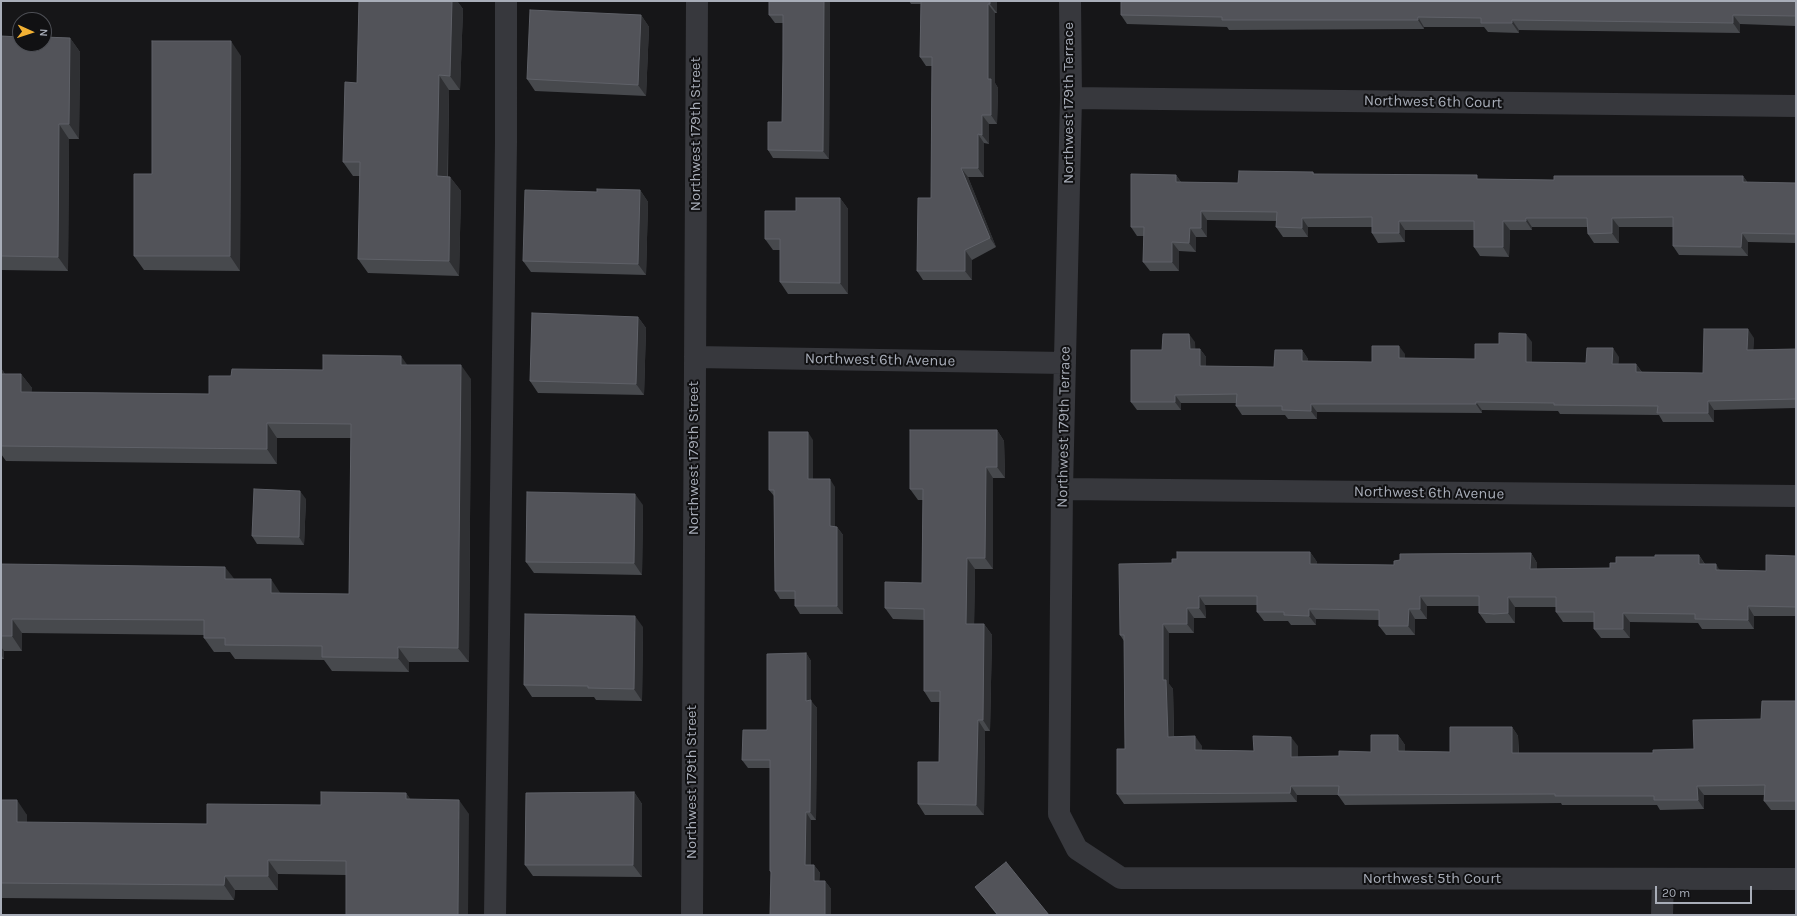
<!DOCTYPE html>
<html>
<head>
<meta charset="utf-8">
<style>
	body { margin:0 }
	#map { position:relative; width:1797px; height:916px; overflow:hidden; background:#161618; font-family:Karla,sans-serif }
	canvas { display:block }
	.frame { position:absolute; inset:0; border:2px solid #a8adb8; pointer-events:none }
	.north { position:absolute; left:12px; top:12px; width:40px; height:40px; box-sizing:border-box; background:#111113; border:1px solid #4d4f55; border-radius:50%; rotate:93deg; font-size:11px; font-weight:700; line-height:16px; text-align:center; color:#a8adb8 }
	.north::after { content:''; display:block; margin:auto; width:14px; height:18px; background:#f2b134; clip-path:polygon(50% 0,100% 100%,50% 72%,0 100%) }
	.scale { position:absolute; left:1655px; top:886px; width:97px; height:18px; box-sizing:border-box; border:2px solid #a8adb8; border-top:0; padding-left:5px; font-size:12px; line-height:14px; white-space:nowrap; color:#a8adb8; -webkit-text-stroke:3px #111113; paint-order:stroke }
</style>
</head>
<body>
<div id="map">
<canvas width="1797" height="916"></canvas>
<div class="frame"></div>
<div class="north">N</div>
<div class="scale">20 m</div>
</div>
<script>
const context = document.querySelector('canvas').getContext('2d');
context.lineJoin = 'round';
const shape = rows => new Path2D(rows.map(r => 'M' + r).join(''));
function stroke(path, color, width, dash) { context.strokeStyle = color; context.lineWidth = width; context.lineCap = dash ? 'butt' : 'round'; context.setLineDash(dash || []); context.stroke(path); }
function fillPath(path, color) { context.fillStyle = color; context.fill(path, 'evenodd'); }
function label(font, color, halo, rows, align = 'center') {
  context.font = font + ' Karla,sans-serif'; context.lineWidth = 4; context.setLineDash([]); context.textBaseline = 'middle'; context.strokeStyle = halo; context.fillStyle = color; for (const [text, x, y, turn = 0] of rows) {
    context.save(); context.translate(x, y); context.rotate((+turn || 0) * Math.PI / 180); context.textAlign = isNaN(turn) ? turn : align; if (halo) context.strokeText(text, 0, 0); context.fillText(text, 0, 0); context.restore();
  }
}
const minor = shape([
	[1070,1,1071,98,1062,489,1059,814,1077,849,1121,878,1796,879],
	[1071,98,1796,106],
	[695,357,1065,363],
	[1062,489,1796,496],
	[495,915,506,142,506,1],
	[692,915,697,1],
	[1662,915,1663,879]
]);
const wall = shape([
	[359,1,457,1,463,9,460,90,449,90,448,177,450,177,461,191,459,276,368,273,358,259,360,176,353,176,343,162,357,83],
	[830,1,829,159,773,158,768,150,782,122,783,23,775,23,769,15],
	[909,1,997,1,997,13,995,13,995,83,998,88,997,124,989,124,989,144,984,143,984,177,968,177,996,247,972,260,972,280,923,280,917,271,931,198,932,66,926,66,920,57,921,4,911,4],
	[1796,1,1796,26,1740,24,1740,33,1519,30,1519,33,1488,32,1484,27,1424,27,1424,29,1229,30,1227,27,1127,24,1121,15],
	[641,15,649,27,646,96,535,91,527,79],
	[1,36,70,38,80,52,79,139,69,139,68,271,1,270],
	[241,56,240,271,144,270,134,256,152,174],
	[1313,172,1315,175,1480,179,1554,180,1743,176,1748,183,1796,183,1796,243,1748,242,1748,256,1679,255,1673,246,1673,227,1619,227,1619,243,1594,243,1588,234,1588,227,1532,227,1532,230,1510,230,1509,257,1480,256,1474,247,1474,230,1405,230,1405,242,1378,243,1372,233,1372,227,1308,227,1308,237,1283,237,1276,227,1277,221,1207,220,1207,237,1196,237,1196,252,1179,251,1179,271,1150,271,1143,262,1144,236,1137,236,1131,227,1176,175,1181,182,1238,183],
	[640,190,648,202,646,275,531,272,523,261],
	[840,198,848,209,848,294,788,294,780,282,780,250,773,250,765,239,796,211],
	[638,317,646,328,644,395,538,393,530,381],
	[1754,338,1753,350,1796,349,1796,408,1714,410,1714,422,1663,422,1659,415,1560,414,1558,411,1482,410,1482,413,1317,412,1317,419,1288,419,1285,415,1242,415,1236,406,1237,403,1181,403,1181,410,1137,410,1131,402,1162,350,1195,342,1195,349,1200,349,1206,357,1206,366,1274,367,1302,350,1308,359,1308,361,1372,362,1405,354,1405,359,1475,359,1499,344,1532,342,1532,362,1586,363,1619,357,1618,364,1636,364,1642,372,1703,373],
	[407,365,471,379,469,662,409,662,409,672,332,671,324,660,235,659,230,652,214,652,204,638,204,635,22,633,22,651,4,651,4,659,1,659,1,564,234,579,280,593,349,594,351,438,277,438,277,464,6,461,1,454,1,368,5,374,21,374,32,388,31,392,209,394,231,376],
	[997,430,1004,441,1005,478,993,478,993,569,975,569,974,624,984,624,992,635,990,731,985,731,984,815,925,815,918,804,939,762,940,702,931,702,924,691,924,620,893,619,885,608,922,583,923,500,918,500,910,489],
	[813,440,813,479,835,487,835,527,837,527,843,535,843,614,800,614,795,606,795,599,780,599,775,591,774,496,769,490],
	[306,499,304,545,257,544,252,536],
	[643,505,642,575,534,573,526,562],
	[1310,552,1317,562,1317,564,1394,565,1531,553,1537,563,1537,569,1610,568,1616,563,1655,557,1699,555,1705,564,1720,570,1766,571,1796,556,1796,616,1754,616,1754,629,1702,629,1698,623,1630,622,1630,638,1601,638,1594,629,1594,622,1563,622,1556,612,1556,607,1515,607,1515,623,1486,623,1479,613,1479,606,1427,606,1427,619,1415,619,1415,635,1386,635,1379,626,1379,620,1316,619,1316,625,1291,625,1288,621,1264,621,1257,612,1257,605,1205,605,1206,618,1194,618,1194,633,1169,633,1169,684,1173,689,1174,736,1202,746,1202,750,1254,751,1298,746,1298,757,1339,756,1371,752,1398,735,1405,745,1405,751,1450,752,1512,727,1518,736,1519,753,1653,753,1694,749,1761,719,1796,701,1796,810,1771,810,1764,801,1764,795,1704,795,1704,809,1660,810,1657,805,1562,805,1561,803,1345,805,1338,795,1297,795,1297,802,1124,804,1117,794,1125,749,1124,641,1120,635,1172,563,1177,559],
	[643,627,642,701,596,700,594,697,532,697,524,685],
	[806,653,811,661,811,701,817,708,816,820,811,820,811,865,814,865,820,873,819,881,825,881,831,889,831,915,770,915,771,873,770,871,770,768,748,768,742,760,767,730],
	[634,792,642,804,642,877,533,876,525,865],
	[406,793,410,799,469,814,346,875,278,874,278,890,235,890,234,900,1,898,1,800,27,815,27,823,207,824,321,805],
	[975,887,1049,915,997,915]
]);
const shadedWall = shape([
	[452,1,457,1,463,9,460,90,450,76],
	[824,1,830,1,829,159,823,151],
	[990,1,997,1,997,13,990,4],
	[988,4,995,13,995,83,998,88,997,124,991,115,988,79],
	[641,15,649,27,646,96,638,85],
	[1733,15,1740,24,1740,33,1733,23],
	[1418,17,1424,27,1424,29,1418,20],
	[1512,20,1519,30,1519,33,1512,23],
	[70,38,80,52,79,139,69,124],
	[231,41,241,56,240,271,230,256],
	[439,75,449,90,447,191,437,176],
	[982,115,989,124,989,144,982,135],
	[59,124,69,139,68,271,58,257],
	[978,134,984,143,984,177,978,168],
	[961,168,968,177,996,247,990,238],
	[1176,175,1182,184,1176,182],
	[1743,176,1749,185,1743,182],
	[450,177,461,191,459,276,449,261],
	[640,190,648,202,646,275,638,264],
	[840,198,848,209,848,294,840,283],
	[1201,211,1207,220,1207,237,1201,228],
	[1302,218,1308,227,1308,237,1302,228],
	[1526,218,1532,227,1532,230,1526,221],
	[1612,218,1619,227,1619,243,1612,233],
	[1399,221,1405,230,1405,242,1399,233],
	[1503,221,1510,230,1509,257,1503,247],
	[1190,228,1196,237,1196,252,1189,243],
	[1742,233,1748,242,1748,256,1741,247],
	[1172,242,1179,251,1179,271,1172,262],
	[965,250,972,260,972,280,965,271],
	[638,317,646,328,644,395,636,384],
	[1748,329,1754,338,1753,358,1747,350],
	[1189,334,1195,342,1196,358,1190,349],
	[1526,334,1532,342,1532,371,1526,362],
	[1399,346,1405,354,1405,367,1399,358],
	[1613,348,1619,357,1618,372,1612,364],
	[1200,349,1206,357,1206,375,1200,366],
	[1302,350,1308,359,1308,370,1302,361],
	[401,356,411,370,401,365],
	[1636,364,1642,373,1636,372],
	[461,365,471,379,469,662,458,648],
	[1,368,10,382,1,375],
	[21,374,32,388,31,406,21,392],
	[1175,395,1181,403,1181,410,1175,402],
	[1708,401,1714,410,1714,422,1708,413],
	[1476,402,1482,410,1482,413,1476,404],
	[1311,404,1317,412,1317,419,1311,411],
	[267,423,277,438,277,464,267,449],
	[997,430,1004,441,1005,478,997,467],
	[808,432,813,440,813,487,808,479],
	[986,467,993,478,993,569,985,558],
	[830,479,835,487,835,534,830,526],
	[300,491,306,499,304,545,299,537],
	[635,494,643,505,642,575,634,563],
	[837,527,843,535,843,614,837,606],
	[1310,552,1317,562,1317,573,1310,564],
	[1531,553,1537,563,1537,578,1530,569],
	[1699,555,1705,565,1699,564],
	[967,558,975,569,974,635,966,624],
	[1716,564,1722,574,1716,570],
	[225,567,236,581,225,579],
	[271,579,281,594,271,593],
	[1199,596,1205,605,1206,618,1199,608],
	[1420,596,1427,606,1427,619,1420,609],
	[1508,597,1515,607,1515,623,1508,613],
	[1748,606,1754,616,1754,629,1748,620],
	[1187,608,1194,618,1194,633,1187,624],
	[1309,609,1316,619,1316,625,1309,616],
	[1409,609,1415,619,1415,635,1408,626],
	[1623,613,1630,622,1630,638,1623,629],
	[635,616,643,627,642,701,634,689],
	[12,619,22,633,22,651,12,636],
	[984,624,992,635,990,731,983,720],
	[1163,624,1169,633,1169,684,1173,689,1174,746,1168,737,1163,680],
	[1,647,4,651,4,659,1,655],
	[398,647,409,662,409,672,398,658],
	[806,653,811,661,811,701,817,708,816,820,810,812,806,701],
	[978,720,985,731,984,815,976,805],
	[1512,727,1518,736,1519,762,1512,753],
	[1398,735,1405,745,1405,761,1398,751],
	[1195,736,1202,746,1202,759,1195,750],
	[1291,737,1298,746,1298,766,1291,757],
	[1291,786,1297,795,1297,802,1290,793],
	[1697,786,1704,795,1704,809,1698,800],
	[634,792,642,804,642,877,633,865],
	[406,793,416,807,406,799],
	[17,800,27,815,27,837,17,822],
	[459,800,469,814,468,915,458,915],
	[806,812,811,820,811,873,805,865],
	[268,860,278,874,278,890,268,876],
	[814,865,820,873,819,889,814,881],
	[225,876,235,890,234,900,224,885],
	[825,881,831,889,831,915,825,915]
]);
const building = shape([
	[359,1,452,1,450,76,439,75,437,176,450,177,449,261,358,259,360,162,343,162,345,82,357,83,359,1],
	[769,1,824,1,823,151,768,150,768,122,782,122,783,59,783,15,769,15,769,1],
	[921,1,990,1,990,4,988,4,988,79,991,79,991,115,982,115,982,135,978,134,978,168,961,168,990,238,965,250,965,271,917,271,918,198,931,198,932,57,920,57,921,1],
	[1121,1,1796,1,1796,16,1733,15,1733,23,1512,20,1512,23,1481,23,1481,18,1418,17,1418,20,1222,20,1222,17,1121,15,1121,1],
	[530,10,641,15,638,85,527,79,530,10],
	[1,36,20,37,20,44,44,44,44,37,70,38,69,124,59,124,58,257,1,256,1,36],
	[152,41,231,41,230,256,134,256,134,174,152,174,152,41],
	[1239,171,1313,172,1313,174,1477,175,1477,179,1554,180,1554,176,1743,176,1743,182,1796,183,1796,234,1742,233,1741,247,1673,246,1673,217,1612,218,1612,233,1588,234,1587,218,1526,218,1526,221,1503,221,1503,247,1474,247,1474,221,1399,221,1399,233,1372,233,1372,217,1302,218,1302,228,1276,227,1277,212,1201,211,1201,228,1190,228,1189,243,1172,242,1172,262,1143,262,1144,227,1131,227,1131,174,1176,175,1176,182,1238,183,1239,171],
	[597,189,640,190,638,264,523,261,525,190,597,192,597,189],
	[796,198,840,198,840,283,780,282,780,239,765,239,765,211,796,211,796,198],
	[532,313,638,317,636,384,530,381,532,313],
	[1704,329,1748,329,1747,350,1796,349,1796,399,1708,401,1708,413,1657,413,1658,406,1554,405,1554,403,1476,402,1476,404,1311,404,1311,411,1282,410,1282,406,1236,406,1237,394,1175,395,1175,402,1131,402,1131,350,1162,350,1163,334,1189,334,1190,349,1200,349,1200,366,1274,367,1275,350,1302,350,1302,361,1372,362,1372,346,1399,346,1399,358,1475,359,1475,344,1499,344,1499,333,1526,334,1526,362,1586,363,1587,348,1613,348,1612,364,1636,364,1636,372,1703,373,1704,329],
	[323,355,401,356,401,365,461,365,458,648,398,647,398,658,322,657,322,646,225,645,225,638,204,638,204,620,12,619,12,636,1,636,1,564,225,567,225,579,271,579,271,593,349,594,351,424,267,423,267,449,1,446,1,374,21,374,21,392,209,394,209,376,231,376,232,369,323,370,323,355],
	[910,430,997,430,997,467,986,467,985,558,967,558,966,624,984,624,983,720,978,720,976,805,918,804,918,762,939,762,940,691,924,691,924,609,885,608,885,582,922,583,923,489,910,489,910,430],
	[769,432,808,432,808,479,830,479,830,526,837,527,837,606,795,606,795,591,775,591,774,490,769,490,769,432],
	[254,489,300,491,299,537,252,536,254,489],
	[527,492,635,494,634,563,526,562,527,492],
	[1177,552,1310,552,1310,564,1394,565,1394,561,1400,560,1400,554,1531,553,1530,569,1610,568,1610,563,1616,563,1616,557,1655,557,1655,555,1699,555,1699,564,1716,564,1716,570,1766,571,1766,555,1796,556,1796,607,1748,606,1748,620,1695,619,1695,614,1623,613,1623,629,1594,629,1594,612,1556,612,1556,597,1508,597,1508,613,1494,614,1479,613,1479,596,1420,596,1420,609,1409,609,1408,626,1379,626,1379,610,1309,609,1309,616,1284,615,1284,612,1257,612,1257,596,1199,596,1199,608,1187,608,1187,624,1163,624,1163,680,1166,680,1168,737,1195,736,1195,750,1254,751,1253,736,1291,737,1291,757,1339,756,1339,751,1371,752,1371,735,1398,735,1398,751,1450,752,1450,727,1512,727,1512,753,1653,753,1653,750,1694,749,1693,720,1761,719,1762,701,1796,701,1796,801,1764,801,1765,785,1697,786,1698,800,1654,800,1654,796,1555,796,1555,794,1338,795,1339,786,1291,786,1290,793,1117,794,1117,749,1125,749,1124,635,1120,635,1119,564,1172,563,1172,559,1177,559,1177,552],
	[525,614,635,616,634,689,588,688,588,686,524,685,525,614],
	[806,653,806,701,811,700,810,812,806,812,805,865,814,865,814,881,825,881,825,915,770,915,771,871,770,871,770,760,742,760,743,730,767,730,767,654,806,653],
	[321,792,406,793,406,799,459,800,458,915,346,915,346,861,268,860,268,876,225,876,224,885,1,883,1,800,17,800,17,822,207,824,207,804,321,805,321,792],
	[634,792,633,865,525,865,526,793,634,792],
	[1006,862,1049,915,998,915,975,887,1006,862]
]);
const streetNames = [
	["Northwest 6th Court",1433,102,1],
	["Northwest 179th Terrace",1069,103,-90],
	["Northwest 179th Street",696,134,-90],
	["Northwest 6th Avenue",880,360,1],
	["Northwest 179th Terrace",1064,427,-89],
	["Northwest 179th Street",694,458,-90],
	["Northwest 6th Avenue",1429,493,1],
	["Northwest 179th Street",692,782,-90],
	["Northwest 5th Court",1432,879]
];
stroke(minor, '#37383d', 22);
fillPath(wall, '#47494d');
fillPath(shadedWall, '#2f3033');
fillPath(building, '#525359');
stroke(building, '#5f6168', 1);
label('15px', '#a8adb8', '#111113', streetNames);
</script>
</body>
</html>
